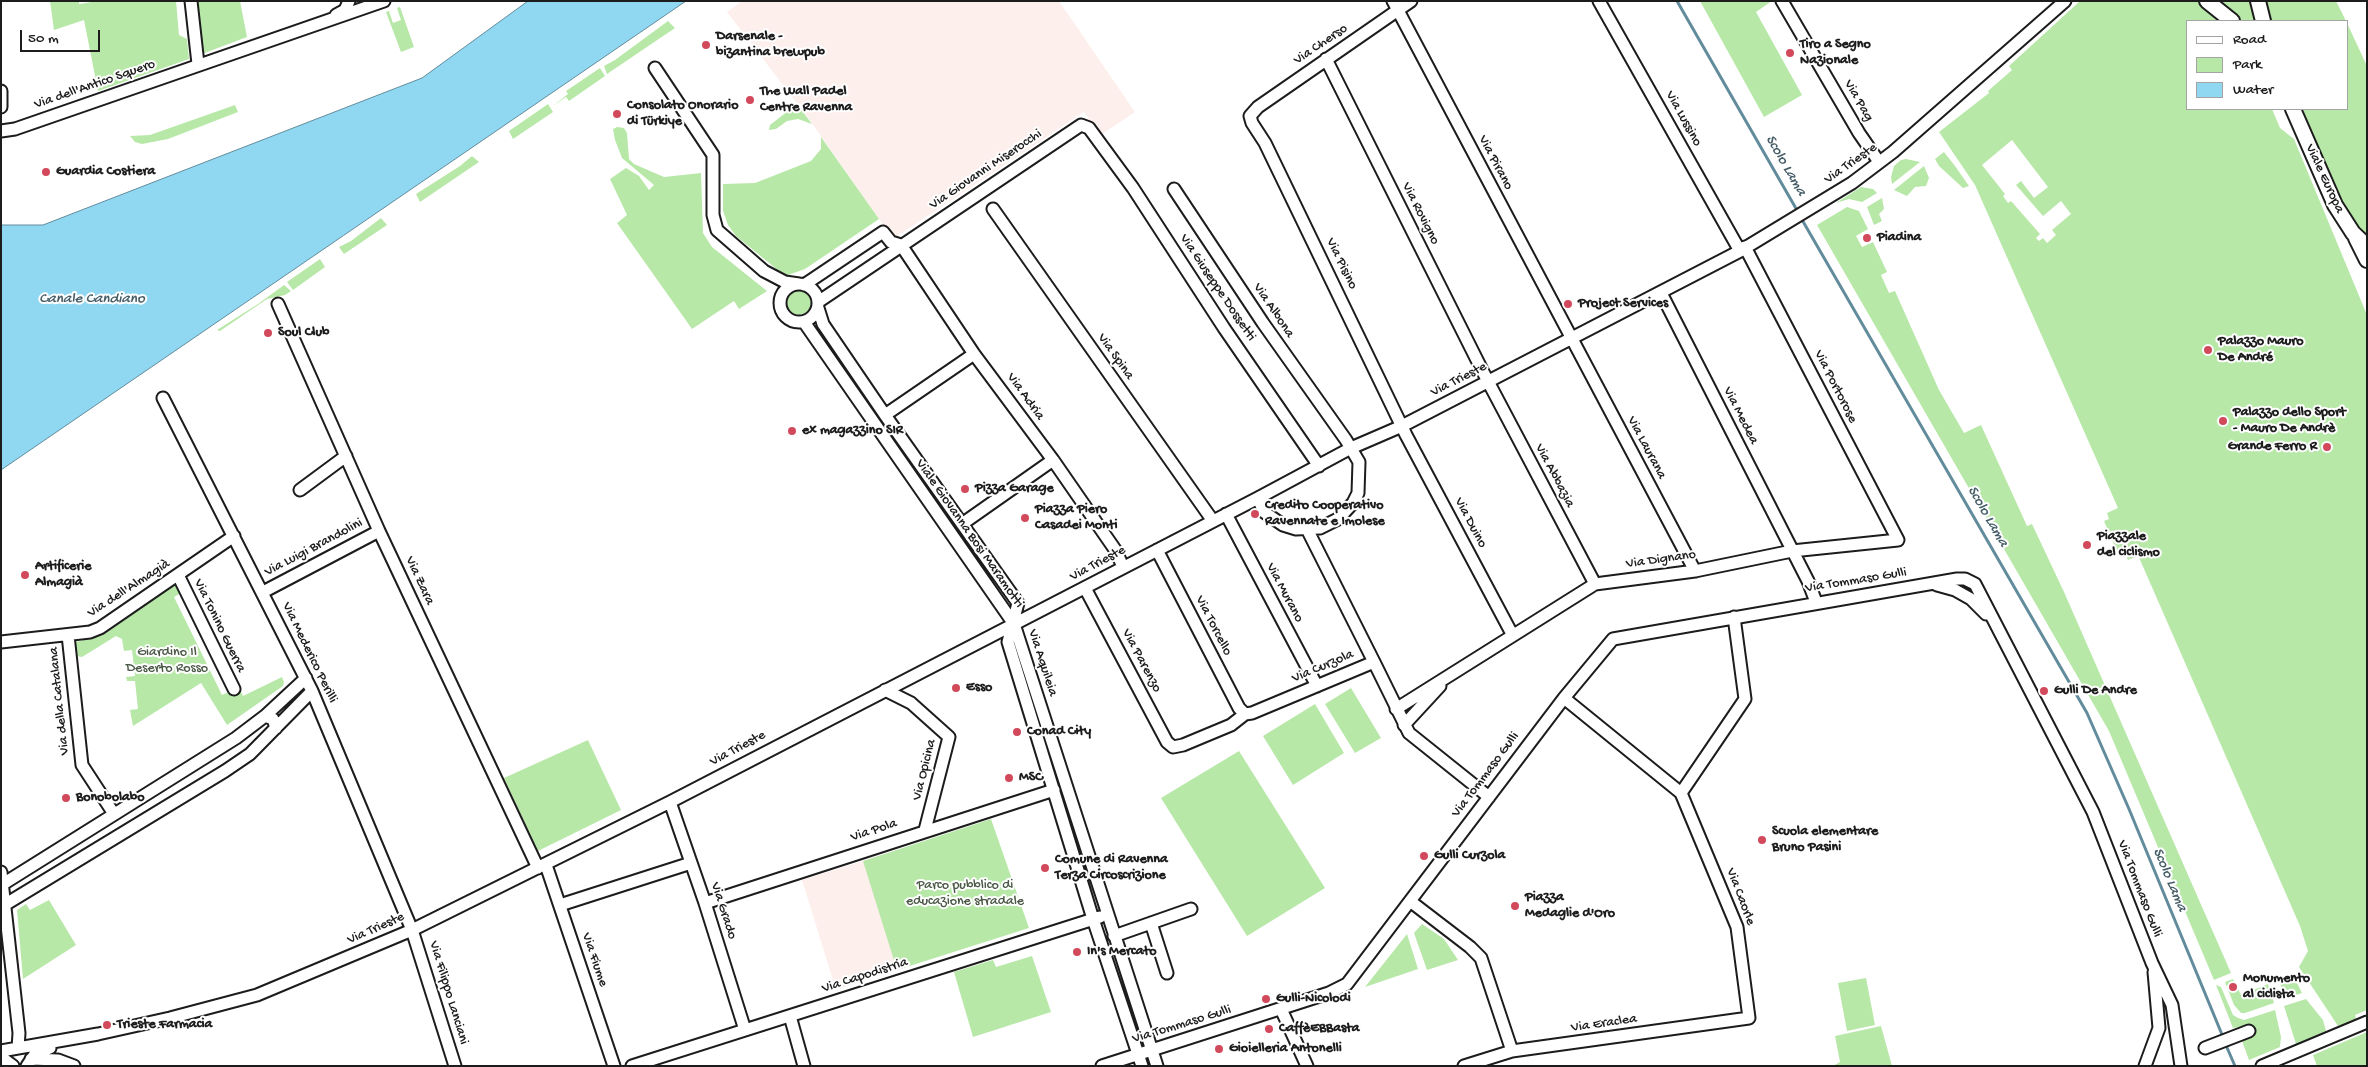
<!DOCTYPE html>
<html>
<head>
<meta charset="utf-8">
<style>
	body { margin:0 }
	#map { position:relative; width:2368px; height:1067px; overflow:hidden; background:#fff; font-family:"Gochi Hand",sans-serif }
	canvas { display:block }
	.frame { position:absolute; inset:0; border:2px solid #1c1c1c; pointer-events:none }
	.legend { position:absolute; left:2186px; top:20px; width:162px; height:90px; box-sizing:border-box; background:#fff; border:1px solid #a4a4a4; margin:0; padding:6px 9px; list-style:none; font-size:15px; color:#1c1c1c }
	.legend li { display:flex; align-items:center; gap:10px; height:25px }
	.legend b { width:25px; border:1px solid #a4a4a4 }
	.scale { position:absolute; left:20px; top:30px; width:80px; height:22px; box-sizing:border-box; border:2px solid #1c1c1c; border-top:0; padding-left:6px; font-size:15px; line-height:18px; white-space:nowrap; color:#1c1c1c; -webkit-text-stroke:4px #fff; paint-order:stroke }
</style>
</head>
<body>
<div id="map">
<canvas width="2368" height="1067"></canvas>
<div class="frame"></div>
<ul class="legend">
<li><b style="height:6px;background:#fff"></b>Road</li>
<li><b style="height:14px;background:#b8e8a8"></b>Park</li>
<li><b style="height:14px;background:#90d7f1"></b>Water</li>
</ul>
<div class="scale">50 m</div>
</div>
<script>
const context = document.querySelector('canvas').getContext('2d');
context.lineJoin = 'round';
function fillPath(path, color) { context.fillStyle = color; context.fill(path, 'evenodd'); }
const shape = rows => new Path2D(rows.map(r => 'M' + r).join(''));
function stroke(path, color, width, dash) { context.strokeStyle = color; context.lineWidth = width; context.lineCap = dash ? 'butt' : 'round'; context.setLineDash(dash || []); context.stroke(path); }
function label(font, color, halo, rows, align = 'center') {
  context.font = font + ' "Gochi Hand",sans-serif'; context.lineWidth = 4; context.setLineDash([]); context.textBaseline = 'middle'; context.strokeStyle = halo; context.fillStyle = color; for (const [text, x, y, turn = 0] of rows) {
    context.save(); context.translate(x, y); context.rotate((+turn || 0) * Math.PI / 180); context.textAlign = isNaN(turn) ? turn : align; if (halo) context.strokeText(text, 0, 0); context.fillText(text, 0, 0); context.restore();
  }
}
const built = shape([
	[742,1,1059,1,1135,112,1101,135,1084,112,893,239,809,119,727,12],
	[898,850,933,958,836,990,802,880]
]);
const green = shape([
	[50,1,79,1,79,4,98,1,176,1,179,35,187,39,189,59,98,91,84,20,54,30],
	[197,1,240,1,247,37,202,54],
	[1700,1,1772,1,1756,12,1802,95,1764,117],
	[2080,1,2197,1,2226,21,2187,21,2187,109,2272,109,2280,128,2294,139,2367,315,2367,1010,2355,1015,2356,1019,2338,1026,2299,967,2308,951,2300,926,2141,562,2138,556,2128,560,2125,553,2119,556,2104,521,2109,519,2107,513,2118,508,1975,185,1939,132,1989,93,1988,91,2012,70,2009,66],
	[2012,140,2048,187,2034,198,2021,181,2016,185,2043,216,2061,201,2071,214,2052,230,2056,235,2047,243,2043,238,2039,241,2036,238,2040,234,2011,201,2008,203,2003,196,2005,194,1982,165],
	[2218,1,2252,1,2258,21,2241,21],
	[2265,1,2336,1,2346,21,2271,21],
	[400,7,414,47,401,52,386,12,389,11,393,23,401,20,397,8],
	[668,21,675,28,607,74,604,66,615,60],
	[2347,23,2367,66,2367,258,2315,145,2303,109,2347,109],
	[600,68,605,76,569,101,566,97,553,106,568,94,566,91],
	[548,104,553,112,513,139,509,131],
	[797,104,812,124,798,119,787,121,776,129,769,130,770,125],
	[235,105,238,112,168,139,142,144,135,142,130,136,150,135],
	[617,127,624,128,627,133,629,159,634,164,664,177,701,173,703,233,712,247,767,291,739,309,734,301,692,329,617,223,627,215,610,179,626,168,639,176,649,190,654,185,622,158,615,140,613,129],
	[821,137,879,219,805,269,788,275,779,271,736,236,728,225,723,211,723,184,755,183,811,161,821,149],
	[1944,152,1955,166,1969,186,1963,188,1939,166,1935,159],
	[472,156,479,162,420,202,416,194,460,166],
	[1906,159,1920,162,1892,184,1891,177,1894,166,1901,160],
	[1924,166,1929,178,1926,186,1915,187,1907,196,1894,190],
	[1861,187,1873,189,1877,193,1862,202,1849,199,1836,203],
	[1882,198,1884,209,1879,214,1882,221,1874,225,1867,207],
	[1847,207,1859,211,1868,229,1856,236,1862,247,1873,242,1887,272,1881,275,1889,293,1895,291,1939,390,1964,433,1981,425,2027,526,2032,524,2064,592,2231,973,2214,980,2109,731,1817,225],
	[381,218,387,225,344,254,339,247,351,241],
	[320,259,325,267,293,290,287,282],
	[284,285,291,291,285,295,267,299,220,331,217,330,258,304],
	'787 303a12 12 0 1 1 24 0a12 12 0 1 1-24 0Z',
	[174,585,178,585,181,593,174,597,222,695,239,687,243,696,282,677,284,682,283,686,227,725,201,683,133,726,130,710,138,709,135,681,127,681,126,677,135,676,132,650,124,651,122,639,116,636,82,657,76,656,76,642,103,635],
	[1351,688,1381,738,1355,753,1325,704],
	[1315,704,1344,753,1293,785,1263,736],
	[588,740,621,810,538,851,504,778],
	[1239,751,1325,888,1247,936,1161,798],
	[991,819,1029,928,897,970,863,861],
	[49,900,76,945,23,979,17,910,26,904,30,910],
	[1422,924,1444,939,1458,960,1427,970,1414,933],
	[1407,934,1418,969,1365,987],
	[1032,956,1051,1012,973,1037,954,972,993,960,996,967],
	[2292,973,2302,993,2284,999,2279,978],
	[1866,978,1875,1025,1847,1031,1838,983],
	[2233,979,2241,995,2268,984,2274,1003,2245,1013,2241,1013,2234,1005,2225,982],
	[2216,985,2221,987,2233,1015,2238,1018,2244,1020,2275,1010,2281,1037,2280,1047,2249,1060,2242,1041,2251,1036,2247,1025,2233,1028],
	[2306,999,2323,1020,2326,1031,2296,1044,2284,1006],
	[1881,1026,1892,1066,1833,1066,1840,1062,1835,1036],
	[2367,1032,2367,1066,2317,1066,2313,1055]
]);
const water = shape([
	[528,1,686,1,1,470,1,225,43,225,422,78,528,1]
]);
const stream = shape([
	[1677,1,1798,212],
	[1801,218,2087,713,2129,809,2223,1037],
	[2225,1043,2235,1066]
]);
const minor = shape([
	[191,1,198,64],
	[1393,1,1695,571],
	[1411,1,1258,107,1250,116,1252,123,1265,143,1406,435,1512,634],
	[1599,1,1740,251],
	[1782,1,1859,133,1879,162],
	[336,15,345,10,349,1],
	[1326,59,1482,370,1595,584],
	[655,68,713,155,713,215,717,230,764,271,785,282,799,284],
	[1,91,1,107],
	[1,131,15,129,384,1],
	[1174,189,1263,323,1346,440,1359,462,1358,493,1353,503,1338,519,1320,528,1296,529,1283,525,1264,512,1258,498],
	[993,209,1213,521],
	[901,245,974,354,1053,460,1116,551,1123,567],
	'780 303a19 19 0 1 1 38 0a19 19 0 1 1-38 0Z',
	[804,285,883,232,891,242,901,245],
	[1661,293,1808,581,1816,602],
	[818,302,1081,125,1089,128,1133,188,1224,328,1319,466],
	[278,304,379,531,538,868],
	[818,308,823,324,885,415,1018,603,1008,642,1093,919,1142,1066],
	[804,322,1014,624,1157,1066],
	[163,398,312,691,412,930,455,1066],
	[885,415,974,354],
	[300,490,346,456],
	[1226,514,1317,686],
	[962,524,1053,460],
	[1307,529,1374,662],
	[1157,550,1239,708,1245,714],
	[178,575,234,689],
	[1937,585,1955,590,1971,599,1986,614],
	[1085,588,1167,742,1173,747,1183,745,1231,725,1245,714,1252,713,1374,662,1409,733,1489,797],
	[263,592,379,531],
	[68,635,82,765,114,814],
	[1,642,90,632,100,628,234,536],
	[885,690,911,703,949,737,925,830],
	[1396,709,1595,584,1695,571,1792,551,1898,540,1745,247],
	[265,716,306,678],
	[1404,725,1440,686],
	[1681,793,1745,699,1734,617],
	[670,802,705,903,745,1030],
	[546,865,614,1066],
	[1,872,19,1033,18,1048],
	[3,884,236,738,265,716,273,719,276,728],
	[1410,901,1470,947,1481,958,1512,1051],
	[705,903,1054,790],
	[6,904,225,771,250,754,312,691],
	[560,905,691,863],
	[1151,923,1167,973],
	[1114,936,1191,909],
	[1281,1009,1307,1066],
	[790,1016,804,1066],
	[2205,1048,2249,1031],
	[1,1051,98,1034,170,1018,257,995,412,930,670,802,1258,498,1351,448,1402,426,1740,251,1852,183,1893,152,2065,1],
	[1,1057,13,1066],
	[31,1059,58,1060,74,1066],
	[27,1066,35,1054,50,1048],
	[632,1066,1100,917],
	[1102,1066,1329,993,1347,984,1564,698,1613,639,1957,579,1965,579,1975,584,2093,812,2152,963,2172,1005,2181,1066],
	[1464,1066,1512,1051,1749,1018,1737,927,1681,793,1564,698],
	[2145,1066,2159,1028,2154,972],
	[2262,1066,2367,1022]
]);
const major = shape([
	[2207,1,2232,21],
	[2258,1,2263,21],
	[2293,109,2335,205,2353,233,2367,246],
	[2356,238,2367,260]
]);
const markers = [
	[706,45,5,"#d1495b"],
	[1790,53,5,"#d1495b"],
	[750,100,5,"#d1495b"],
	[617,114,5,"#d1495b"],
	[46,172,5,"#d1495b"],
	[1867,238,5,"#d1495b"],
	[1568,304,5,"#d1495b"],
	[268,333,5,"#d1495b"],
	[2208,350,5,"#d1495b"],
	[2223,421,5,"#d1495b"],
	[792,431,5,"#d1495b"],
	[2327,447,5,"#d1495b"],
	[965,489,5,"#d1495b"],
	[1255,514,5,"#d1495b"],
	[1025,518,5,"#d1495b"],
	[2087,545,5,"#d1495b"],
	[25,575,5,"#d1495b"],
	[956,688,5,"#d1495b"],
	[2044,691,5,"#d1495b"],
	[1017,732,5,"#d1495b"],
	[1009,778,5,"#d1495b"],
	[66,798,5,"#d1495b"],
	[1762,840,5,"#d1495b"],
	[1424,856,5,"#d1495b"],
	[1045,868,5,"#d1495b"],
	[1515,906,5,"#d1495b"],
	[1077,952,5,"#d1495b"],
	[2233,987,5,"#d1495b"],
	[1266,999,5,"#d1495b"],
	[107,1025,5,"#d1495b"],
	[1269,1029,5,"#d1495b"],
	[1219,1049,5,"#d1495b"]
];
const poiNames = [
	["Darsenale -",716,37],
	["bizantina brewpub",716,53],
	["Tiro a Segno",1800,45],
	["Nazionale",1800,61],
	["The Wall Padel",760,92],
	["Centre Ravenna",760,108],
	["Consolato Onorario",627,106],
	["di Türkiye",627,122],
	["Guardia Costiera",56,172],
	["Piadina",1877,238],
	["Project Services",1578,304],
	["Soul Club",278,333],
	["Palazzo Mauro",2218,342],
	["De André",2218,358],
	["Palazzo dello Sport",2233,413],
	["- Mauro De Andrè",2233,429],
	["ex magazzino SIR",802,431],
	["Grande Ferro R",2317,447,"right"],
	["Pizza Garage",975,489],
	["Credito Cooperativo",1265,506],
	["Ravennate e Imolese",1265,522],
	["Piazza Piero",1035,510],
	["Casadei Monti",1035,526],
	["Piazzale",2097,537],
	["del ciclismo",2097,553],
	["Artificerie",35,567],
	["Almagià",35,583],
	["Esso",966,688],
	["Gulli De Andre",2054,691],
	["Conad City",1027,732],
	["MSC",1019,778],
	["Bonobolabo",76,798],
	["Scuola elementare",1772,832],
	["Bruno Pasini",1772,848],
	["Gulli Curzola",1434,856],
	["Comune di Ravenna",1055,860],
	["Terza Circoscrizione",1055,876],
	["Piazza",1525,898],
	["Medaglie d'Oro",1525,914],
	["In's Mercato",1087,952],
	["Monumento",2243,979],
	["al ciclista",2243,995],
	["Gulli-Nicolodi",1276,999],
	["Trieste Farmacia",117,1025],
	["CaffèEBBasta",1279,1029],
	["Gioielleria Antonelli",1229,1049]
];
const streetNames = [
	["Via Cherso",1321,45,-34],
	["Via dell'Antico Squero",95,85,-19],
	["Via Pag",1858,101,60],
	["Via Lussino",1683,119,61],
	["Via Pirano",1495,163,62],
	["Via Trieste",1851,164,-35],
	["Via Giovanni Miserocchi",986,170,-34],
	["Viale Europa",2324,179,65],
	["Via Rovigno",1420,214,63],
	["Via Pisino",1341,264,64],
	["Via Giuseppe Dossetti",1217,288,56],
	["Via Albona",1273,311,56],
	["Via Spina",1115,357,55],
	["Via Trieste",1459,380,-27],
	["Via Portorose",1835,387,63],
	["Via Adria",1025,397,54],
	["Via Medea",1740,416,63],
	["Via Laurana",1646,448,62],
	["Via Abbazia",1554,476,62],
	["Via Duino",1470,523,62],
	["Viale Giovanna Bosi Maramotti",969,534,55],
	["Via Luigi Brandolini",314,548,-28],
	["Via Dignano",1661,560,-8],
	["Via Trieste",1098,564,-28],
	["Via Zara",419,581,65],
	["Via Tommaso Gulli",1856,581,-9],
	["Via dell'Almagià",129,589,-33],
	["Via Murano",1284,593,62],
	["Via Tonino Guerra",219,626,64],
	["Via Torcello",1213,626,63],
	["Via Mederico Perilli",309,653,64],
	["Via Parenzo",1141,661,62],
	["Via Aquileia",1042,663,72],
	["Via Curzola",1323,667,-23],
	["Via della Catalana",60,701,-96],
	["Via Trieste",738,749,-28],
	["Via Opicina",925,770,-76],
	["Via Tommaso Gulli",1486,775,-53],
	["Via Pola",874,831,-18],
	["Via Tommaso Gulli",2139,889,69],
	["Via Caorle",1740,897,69],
	["Via Grado",723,911,72],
	["Via Trieste",376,929,-24],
	["Via Fiume",594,960,71],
	["Via Capodistria",865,976,-18],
	["Via Filippo Lanciani",448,993,73],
	["Via Eraclea",1604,1024,-8],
	["Via Tommaso Gulli",1182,1025,-17]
];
const parkNames = [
	["Giardino Il",167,653],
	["Deserto Rosso",167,669],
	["Parco pubblico di",965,886],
	["educazione stradale",965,902]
];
const waterNames = [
	["Scolo Lama",1785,166,60],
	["Canale Candiano",92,300],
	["Scolo Lama",1987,517,60],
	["Scolo Lama",2169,880,67]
];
fillPath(built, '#fdefec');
fillPath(green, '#b8e8a8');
fillPath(water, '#90d7f1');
stroke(water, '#628c9c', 1);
stroke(stream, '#628c9c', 3);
stroke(minor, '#1c1c1c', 15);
stroke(major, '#1c1c1c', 18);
stroke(minor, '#fff', 11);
stroke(major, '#fff', 14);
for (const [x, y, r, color] of markers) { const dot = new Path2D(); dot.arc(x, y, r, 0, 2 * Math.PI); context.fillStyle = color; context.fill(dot); stroke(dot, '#fff', 2); }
label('bold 14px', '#1c1c1c', '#fff', poiNames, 'left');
label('14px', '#1c1c1c', '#fff', streetNames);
label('14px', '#4b5946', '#fff', parkNames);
label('italic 15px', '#455d67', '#fff', waterNames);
</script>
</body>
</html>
